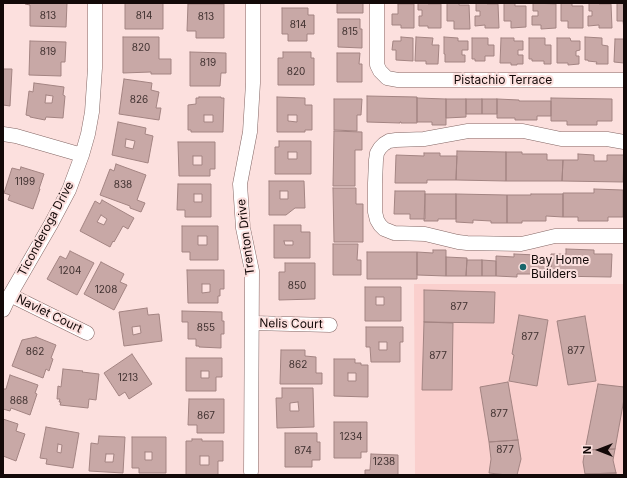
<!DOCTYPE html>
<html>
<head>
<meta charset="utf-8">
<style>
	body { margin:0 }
	#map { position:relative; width:627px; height:478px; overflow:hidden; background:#fce0de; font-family:Inter,sans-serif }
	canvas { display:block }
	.frame { position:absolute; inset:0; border:4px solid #130908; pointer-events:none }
	.north { position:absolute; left:579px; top:430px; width:40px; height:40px; -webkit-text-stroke:3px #fce0de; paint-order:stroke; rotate:270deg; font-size:11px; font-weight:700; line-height:16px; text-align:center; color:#130908 }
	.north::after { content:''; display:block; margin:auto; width:14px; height:18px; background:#130908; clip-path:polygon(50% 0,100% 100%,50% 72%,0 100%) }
</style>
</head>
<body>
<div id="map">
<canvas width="627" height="478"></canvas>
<div class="frame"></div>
<div class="north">N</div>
</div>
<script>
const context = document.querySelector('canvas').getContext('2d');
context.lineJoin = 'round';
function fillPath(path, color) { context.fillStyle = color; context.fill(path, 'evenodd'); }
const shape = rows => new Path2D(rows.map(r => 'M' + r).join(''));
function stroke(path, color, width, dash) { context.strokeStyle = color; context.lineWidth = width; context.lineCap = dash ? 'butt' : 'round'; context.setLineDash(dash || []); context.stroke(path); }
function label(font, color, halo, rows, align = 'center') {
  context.font = font + ' Inter,sans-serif'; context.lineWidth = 4; context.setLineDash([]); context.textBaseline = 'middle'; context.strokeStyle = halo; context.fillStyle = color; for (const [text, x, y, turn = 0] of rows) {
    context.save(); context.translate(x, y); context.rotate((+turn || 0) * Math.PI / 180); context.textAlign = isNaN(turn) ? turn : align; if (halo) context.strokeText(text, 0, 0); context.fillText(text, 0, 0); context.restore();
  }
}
const built = shape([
	[414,284,624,284,624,475,415,475]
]);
const building = shape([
	[25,3,67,3,66,27,30,26,30,5,25,4,25,3],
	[125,3,163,3,163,29,125,29,125,3],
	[337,3,363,3,363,13,337,13,337,3],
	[418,3,428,3,428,4,441,4,441,28,428,28,428,26,419,26,419,16,422,16,422,10,418,10,418,3],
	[447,3,459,3,459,5,469,5,470,29,454,29,454,21,447,21,447,3],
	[476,3,487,3,487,4,498,4,499,28,485,28,485,25,475,26,475,16,480,16,480,11,476,11,476,3],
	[504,3,515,3,515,6,526,6,526,27,511,28,511,21,504,21,504,3],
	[533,3,556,4,556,28,541,29,541,25,532,25,532,16,538,16,538,11,533,11,533,3],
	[561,3,572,3,572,6,583,6,583,28,568,28,568,21,561,21,561,3],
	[589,3,598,3,599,4,611,4,612,28,599,28,599,25,588,26,588,16,592,16,592,11,589,11,589,3],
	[617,3,624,3,624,29,623,21,617,21,617,3],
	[188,4,224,4,224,38,196,38,196,31,187,31,188,4],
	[398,4,414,4,414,28,401,28,401,25,392,25,392,14,398,14,398,4],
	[282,8,308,8,308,15,314,15,314,34,307,34,307,41,288,41,288,34,282,34,282,8],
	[338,19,360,19,360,29,362,29,362,48,338,47,338,19],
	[123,37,159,37,159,59,171,59,171,74,151,74,151,72,123,73,123,37],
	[401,37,413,38,413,61,396,60,396,50,392,50,393,41,401,41,401,37],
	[416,37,433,38,432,45,439,45,438,64,426,64,426,61,415,61,416,37],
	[444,37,458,38,458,41,468,41,468,50,462,50,462,55,465,55,465,62,445,62,445,54,444,54,444,37],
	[585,37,602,38,602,45,608,46,608,64,596,64,597,62,588,61,588,60,585,60,585,37],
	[472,38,488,38,488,45,494,45,494,56,485,56,485,61,475,61,475,59,472,59,472,38],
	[501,38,514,38,514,41,523,41,523,50,518,50,518,55,523,55,523,64,517,64,517,65,511,65,511,63,500,63,501,38],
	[529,38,545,38,545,45,551,45,551,64,544,64,544,61,532,61,532,59,529,59,529,38],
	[557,38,570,38,571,41,580,41,580,50,576,51,576,56,579,56,579,64,568,65,568,63,557,63,557,38],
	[615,39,624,39,624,63,614,62,615,39],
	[30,41,66,42,65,62,61,62,61,76,29,75,30,41],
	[190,52,226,53,226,73,221,73,220,86,190,86,190,52],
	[283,52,311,52,311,58,314,58,314,85,278,85,278,58,283,58,283,52],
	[337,53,360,53,359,64,362,64,362,82,337,82,337,53],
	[3,69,12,69,10,106,3,105,3,69],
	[124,79,152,83,151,90,159,92,156,108,161,108,159,120,119,114,124,79],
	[34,83,64,87,63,95,65,96,63,118,46,117,45,120,30,117,30,116,26,115,29,91,33,92,34,83],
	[46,95,53,96,52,103,45,103,46,95],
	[367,96,417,97,417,123,401,123,401,122,400,122,400,123,367,122,367,96],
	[199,97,221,97,221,98,224,98,223,132,191,132,191,130,188,130,188,105,196,104,196,98,199,98,199,97],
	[204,115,213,115,213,122,204,122,204,115],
	[277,97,305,98,305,105,312,105,312,130,305,130,305,132,277,132,277,97],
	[288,115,297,115,297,122,288,121,288,115],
	[417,98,446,99,446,125,432,125,432,122,417,122,417,98],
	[551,98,612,99,612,121,597,121,597,125,567,125,567,121,551,121,551,98],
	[334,99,362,99,361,115,357,115,357,131,334,130,334,99],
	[446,99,466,99,466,117,446,118,446,99],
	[466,99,482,99,482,114,466,114,466,99],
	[482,99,497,99,497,114,482,114,482,99],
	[497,99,519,100,519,101,551,101,551,116,537,116,537,120,515,120,515,118,497,118,497,99],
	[118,122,146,128,145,134,153,136,148,163,112,155,118,122],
	[126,139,135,141,133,149,125,147,126,139],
	[334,131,362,132,362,150,355,150,355,186,333,186,334,131],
	[279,141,311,141,311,174,275,174,275,147,279,147,279,141],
	[288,152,297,152,297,159,288,159,288,152],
	[178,142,215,142,215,169,210,169,210,176,179,176,178,142],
	[193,156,202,156,202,165,193,165,193,156],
	[457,151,506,152,506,181,456,180,457,151],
	[506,152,522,152,522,154,547,154,547,160,563,160,562,181,506,181,506,152],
	[424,153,440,153,440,156,457,156,456,180,427,180,427,183,395,183,396,155,424,156,424,153],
	[578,154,594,155,594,161,607,161,607,155,624,155,623,182,562,181,563,160,578,160,578,154],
	[116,164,146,175,137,200,145,203,141,212,130,208,130,206,100,195,110,169,114,171,116,164],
	[21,167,44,174,39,189,40,189,33,209,8,200,10,195,4,193,12,168,20,170,21,167],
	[269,181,304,181,305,208,295,208,286,215,269,215,269,181],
	[280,191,288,191,288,199,280,199,280,191],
	[178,184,211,184,211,217,185,217,185,210,177,210,178,184],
	[194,194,202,194,202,202,194,202,194,194],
	[333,188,356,188,356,204,363,204,363,242,334,242,333,188],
	[594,189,623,190,623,217,608,217,608,221,578,221,578,217,563,217,563,193,594,193,594,189],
	[395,191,425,191,425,219,410,219,410,214,394,214,395,191],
	[425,194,456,194,456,219,438,219,438,221,424,221,425,194],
	[456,194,507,195,507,223,491,223,491,221,473,220,473,223,456,222,456,194],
	[531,194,563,194,563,217,546,216,546,221,522,221,522,223,507,223,507,195,531,195,531,194],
	[102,200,134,218,128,229,123,226,114,242,113,241,110,247,80,231,95,201,100,204,102,200],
	[101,215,107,219,104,225,97,222,101,215],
	[274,225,301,225,301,232,310,232,310,258,274,258,274,225],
	[284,241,293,241,293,245,285,245,284,241],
	[182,226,218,226,218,260,190,260,190,252,182,252,182,226],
	[198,236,207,236,207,245,198,245,198,236],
	[333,244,358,244,357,260,361,260,361,275,333,275,333,244],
	[566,249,594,250,594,254,612,254,611,277,551,276,551,254,566,254,566,249],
	[433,250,446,250,446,276,417,275,417,252,433,253,433,250],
	[70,251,94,263,77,295,47,279,60,256,66,259,70,251],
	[367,252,417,252,417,279,367,279,367,252],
	[514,254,536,255,536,258,551,258,551,274,517,274,517,277,496,276,496,256,514,257,514,254],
	[446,257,467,258,466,276,446,276,446,257],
	[467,260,482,260,482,276,466,276,467,260],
	[482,260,496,261,496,276,482,276,482,260],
	[101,262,124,274,120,282,127,285,114,310,84,294,101,262],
	[285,263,315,263,315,299,279,300,279,272,285,272,285,263],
	[187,270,224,270,224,289,220,289,220,296,218,296,218,303,188,303,187,270],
	[202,284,210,284,210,292,202,293,202,284],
	[365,287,401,287,401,321,365,321,365,287],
	[376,297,384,297,384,305,376,305,376,297],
	[424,290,495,292,494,323,424,322,424,290],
	[147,308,148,315,159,314,162,341,124,346,119,312,147,308],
	[140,326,141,333,133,335,132,327,140,326],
	[182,311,222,312,222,321,224,321,224,334,221,334,221,348,199,347,199,346,196,346,196,339,188,339,188,322,182,322,182,311],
	[519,315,548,320,537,386,509,381,514,355,512,354,519,315],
	[585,316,596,381,568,385,557,321,585,316],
	[424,322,453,323,452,390,422,390,424,322],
	[366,327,403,327,403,342,400,342,400,362,371,362,370,347,366,347,366,327],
	[379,342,387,342,387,350,379,350,379,342],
	[36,337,56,345,51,358,53,359,49,371,46,369,43,378,12,366,22,340,36,337],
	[281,350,305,350,305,356,316,357,316,373,322,373,322,384,280,384,281,350],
	[132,354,152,384,129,399,125,392,119,396,104,373,132,354],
	[186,358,222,358,222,377,216,377,216,391,186,391,186,358],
	[201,371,209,371,209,378,201,378,201,371],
	[334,359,355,359,355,363,361,363,361,365,368,365,368,397,334,396,334,359],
	[348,373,356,373,356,381,348,381,348,373],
	[63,369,83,371,82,372,99,374,96,400,89,399,88,408,60,405,61,402,59,402,60,399,57,399,58,386,61,387,63,369],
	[10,375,38,385,35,393,37,394,30,415,11,408,10,411,3,409,3,389,6,389,10,375],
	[508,382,518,440,489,442,480,387,508,382],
	[598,384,624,387,624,399,615,449,585,450,598,384],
	[282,388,313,388,314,427,277,428,276,398,282,398,282,388],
	[298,402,299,411,290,411,290,403,298,402],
	[189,399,224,399,224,433,197,433,197,425,188,425,189,399],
	[3,419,18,424,16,431,25,434,16,461,3,456,3,419],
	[334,422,367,422,367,452,361,452,361,458,334,458,334,422],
	[46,427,79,433,73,468,46,464,47,459,40,458,46,427],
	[58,444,62,445,61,453,57,452,58,444],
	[285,433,317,433,317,442,320,442,320,460,312,460,312,467,285,467,285,433],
	[99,436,125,437,123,473,89,471,91,443,98,444,99,436],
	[106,454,114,454,113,462,105,462,106,454],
	[132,437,166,437,166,473,139,473,139,468,132,468,132,437],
	[145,452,152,452,152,460,145,460,145,452],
	[192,439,202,439,202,441,223,441,223,461,218,461,218,475,186,475,186,441,192,441,192,439],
	[200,456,209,456,209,465,200,465,200,456],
	[518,440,521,459,517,475,507,475,489,473,491,459,489,442,518,440],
	[615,449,613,460,616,473,585,474,583,462,585,450,615,449],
	[371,454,398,455,398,475,365,475,365,470,370,470,371,454],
	[616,473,616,475,585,474,616,473]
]);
const minor = shape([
	[377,3,377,65,380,71,387,78,398,80,624,80],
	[3,134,16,136,82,155],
	[624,142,607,139,561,139,523,131,468,131,424,139,396,140,389,141,384,144,380,148,377,153,376,160,375,183,375,212,377,220,380,225,384,229,394,233,425,234,458,242,467,243,521,244,530,242,555,236,624,236],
	[10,295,87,333],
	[3,310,10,295,51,224,69,190,82,155,88,134,92,112,95,68,95,3],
	[252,323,330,325],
	[251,472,252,271,243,228,240,184,250,132,253,83,253,3]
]);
const markers = [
	[523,267,4,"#18666b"]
];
const numberNames = [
	["813",48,16],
	["814",144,16],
	["813",206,17],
	["814",298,25],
	["815",350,32],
	["820",141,48],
	["819",48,52],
	["819",208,63],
	["820",296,72],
	["826",139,100],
	["1199",25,182],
	["838",123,185],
	["1204",70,271],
	["850",297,286],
	["1208",106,290],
	["877",459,307],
	["855",206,328],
	["877",530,337],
	["877",576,351],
	["862",35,352],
	["877",438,356],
	["862",298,365],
	["1213",128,378],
	["868",19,401],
	["877",499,414],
	["867",206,416],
	["1234",351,437],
	["877",505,450],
	["874",303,451],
	["1238",384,462]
];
const streetNames = [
	["Pistachio Terrace",503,80],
	["Ticonderoga Drive",46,229,-62],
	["Trenton Drive",246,237,-97],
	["Navlet Court",49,314,26],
	["Nelis Court",291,324,1]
];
const poiNames = [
	["Bay Home",531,260],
	["Builders",531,274]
];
fillPath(built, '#facfcd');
fillPath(building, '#c8a8a6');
stroke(building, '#a38482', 1);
stroke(minor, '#836664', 15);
stroke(minor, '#fff', 14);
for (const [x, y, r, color] of markers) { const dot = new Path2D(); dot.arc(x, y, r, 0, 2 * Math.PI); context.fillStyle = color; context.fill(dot); stroke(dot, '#fce0de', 1.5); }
label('10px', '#403130', null, numberNames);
label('12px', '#130908', '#fce0de', streetNames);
label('12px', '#130908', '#fce0de', poiNames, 'left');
</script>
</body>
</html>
